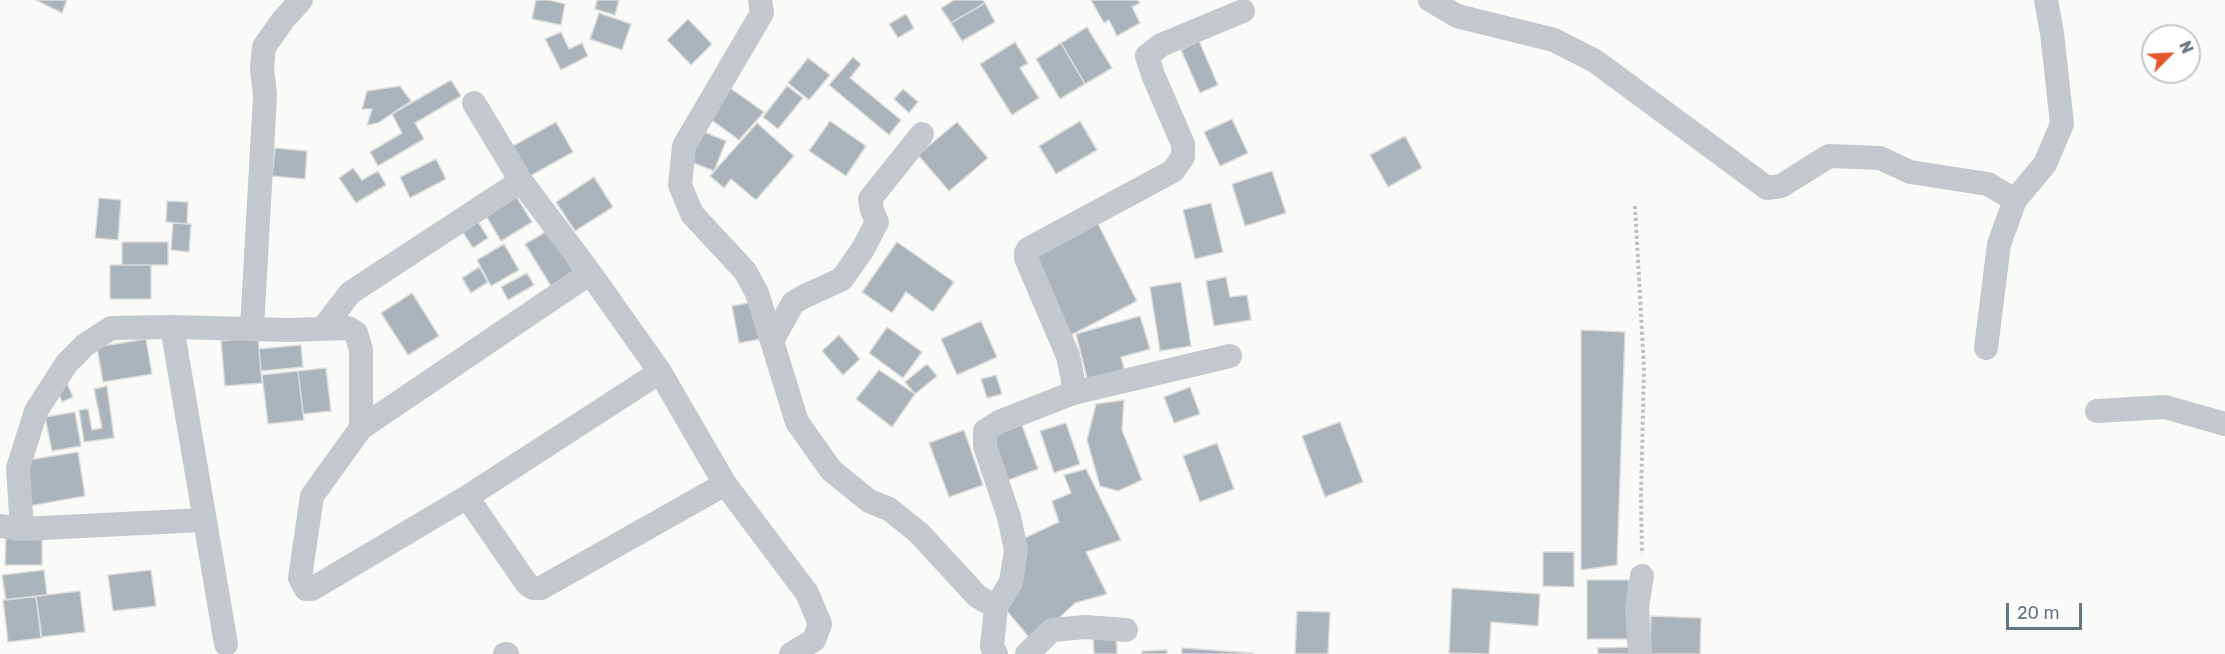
<!DOCTYPE html>
<html>
<head>
<meta charset="utf-8">
<style>
	body { margin:0 }
	#map { position:relative; width:2225px; height:654px; overflow:hidden; background:#fafaf8; font-family:Rubik,sans-serif }
	canvas { display:block }
	.north { position:absolute; left:2141px; top:24px; width:60px; height:60px; box-sizing:border-box; background:#fff; border:2px solid #c1c8cd; border-radius:50%; rotate:66deg; font-size:16px; font-weight:700; line-height:24px; text-align:center; color:#657683 }
	.north::after { content:''; display:block; margin:auto; width:21px; height:27px; background:#e4572e; clip-path:polygon(50% 0,100% 100%,50% 72%,0 100%) }
	.scale { position:absolute; left:2006px; top:603px; width:76px; height:27px; box-sizing:border-box; border:3px solid #657683; border-top:0; padding-left:8px; font-size:18px; line-height:21px; white-space:nowrap; color:#657683; -webkit-text-stroke:4px #fff; paint-order:stroke }
</style>
</head>
<body>
<div id="map">
<canvas width="2225" height="654"></canvas>
<div class="north">N</div>
<div class="scale">20 m</div>
</div>
<script>
const context = document.querySelector('canvas').getContext('2d');
context.lineJoin = 'round';
function fillPath(path, color) { context.fillStyle = color; context.fill(path, 'evenodd'); }
const shape = rows => new Path2D(rows.map(r => 'M' + r).join(''));
function stroke(path, color, width, dash) { context.strokeStyle = color; context.lineWidth = width; context.lineCap = dash ? 'butt' : 'round'; context.setLineDash(dash || []); context.stroke(path); }
const building = shape([
	[36,0,67,0,62,13,36,0],
	[536,0,549,0,565,4,561,25,532,19,536,0],
	[597,0,619,0,615,15,595,9,597,0],
	[954,0,983,0,985,3,951,23,941,8,954,0],
	[1091,0,1138,0,1140,3,1132,7,1140,23,1117,36,1109,20,1104,23,1091,0],
	[985,3,995,22,962,41,951,23,985,3],
	[599,13,631,24,622,50,590,39,599,13],
	[906,14,914,28,898,38,889,24,906,14],
	[688,19,712,44,691,65,667,40,688,19],
	[1087,27,1112,68,1085,84,1061,43,1087,27],
	[561,32,569,49,582,43,588,56,561,70,545,39,561,32],
	[1199,41,1218,85,1200,93,1181,50,1199,41],
	[1015,42,1028,63,1020,68,1039,98,1012,115,980,64,1015,42],
	[1061,43,1085,84,1060,99,1036,59,1061,43],
	[853,57,861,64,850,78,901,120,889,135,829,85,853,57],
	[808,58,830,75,809,100,788,83,808,58],
	[451,80,461,96,415,123,424,139,378,166,370,152,402,133,392,114,451,80],
	[400,86,411,101,378,123,367,125,372,109,362,109,367,91,400,86],
	[727,86,764,112,739,140,706,116,727,86],
	[787,86,803,98,778,129,763,117,787,86],
	[903,89,918,102,909,113,894,99,903,89],
	[1232,119,1248,153,1220,166,1204,132,1232,119],
	[830,121,866,146,846,176,809,151,830,121],
	[1080,121,1097,150,1056,174,1039,146,1080,121],
	[556,122,573,152,530,176,513,146,556,122],
	[957,122,988,158,949,191,918,155,957,122],
	[757,123,794,156,756,200,731,179,724,188,710,176,757,123],
	[697,129,726,141,714,171,686,160,697,129],
	[1405,136,1422,168,1388,187,1370,155,1405,136],
	[275,148,307,151,305,179,272,176,275,148],
	[436,159,446,179,410,198,400,177,436,159],
	[353,168,362,180,378,171,386,185,356,203,339,178,353,168],
	[1272,171,1286,213,1245,226,1232,184,1272,171],
	[594,177,613,207,575,231,556,202,594,177],
	[516,196,532,222,501,241,485,214,516,196],
	[99,198,121,200,118,240,95,238,99,198],
	[167,201,188,202,187,224,166,222,167,201],
	[1211,203,1223,252,1195,259,1183,210,1211,203],
	[474,215,488,238,473,248,458,225,474,215],
	[1095,218,1137,301,1069,336,1027,253,1095,218],
	[173,223,191,224,189,252,171,250,173,223],
	[549,230,574,272,551,286,525,244,549,230],
	[122,242,168,242,168,265,122,265,122,242],
	[897,242,954,282,933,312,906,292,892,313,862,292,897,242],
	[504,244,519,270,491,286,477,260,504,244],
	[110,265,151,265,151,299,110,299,110,265],
	[479,267,488,282,471,293,462,278,479,267],
	[527,273,534,285,508,300,501,287,527,273],
	[1226,277,1230,297,1247,295,1251,320,1214,326,1206,281,1226,277],
	[1181,282,1191,346,1160,351,1150,287,1181,282],
	[412,293,439,336,408,355,381,313,412,293],
	[759,301,766,338,739,343,732,306,759,301],
	[1140,316,1150,349,1121,357,1126,377,1089,386,1076,334,1140,316],
	[981,321,997,357,957,375,941,339,981,321],
	[887,327,922,352,903,378,869,353,887,327],
	[1581,330,1625,332,1617,565,1581,570,1581,330],
	[839,335,860,359,843,375,822,351,839,335],
	[258,337,262,383,225,386,221,341,258,337],
	[146,339,152,374,103,382,97,347,146,339],
	[301,345,303,367,261,371,259,349,301,345],
	[927,364,937,376,915,394,905,382,927,364],
	[326,368,331,411,303,414,298,371,326,368],
	[879,370,915,394,892,427,856,399,879,370],
	[298,371,304,420,268,424,262,375,298,371],
	[996,375,1002,394,987,398,981,379,996,375],
	[66,381,73,397,62,402,55,385,66,381],
	[107,386,114,438,84,442,79,410,88,409,92,430,102,428,94,389,107,386],
	[1190,387,1200,414,1174,423,1164,397,1190,387],
	[1124,400,1122,430,1142,480,1118,491,1100,486,1087,440,1096,404,1124,400],
	[75,412,81,446,52,451,45,417,75,412],
	[1020,420,1038,469,1006,481,987,433,1020,420],
	[1340,422,1363,482,1325,497,1302,436,1340,422],
	[1066,423,1080,464,1054,473,1040,431,1066,423],
	[964,430,983,485,949,497,929,443,964,430],
	[1217,443,1234,489,1200,502,1183,456,1217,443],
	[78,452,85,496,29,506,22,461,78,452],
	[1086,469,1121,540,1086,552,1107,594,1075,603,1033,642,1007,611,1018,541,1059,522,1052,501,1071,493,1064,475,1086,469],
	[6,535,42,536,42,565,5,565,6,535],
	[1543,552,1574,552,1574,587,1543,586,1543,552],
	[44,570,47,595,6,600,2,575,44,570],
	[151,570,156,606,113,611,108,575,151,570],
	[1587,580,1629,580,1629,639,1587,639,1587,580],
	[1452,588,1540,594,1538,626,1491,622,1489,654,1449,653,1452,588],
	[80,591,85,632,41,637,36,596,80,591],
	[36,596,42,638,8,642,3,600,36,596],
	[1297,611,1330,612,1328,654,1295,654,1297,611],
	[1651,616,1701,618,1700,654,1650,654,1651,616],
	[1116,632,1117,654,1094,654,1093,633,1116,632],
	[1632,647,1632,654,1598,654,1598,648,1632,647],
	[1182,648,1253,653,1252,654,1182,654,1182,648],
	[1167,650,1167,654,1142,654,1142,651,1167,650]
]);
const path = shape([
	[1635,206,1644,368,1641,496,1642,554]
]);
const street = shape([
	[760,0,762,13,684,146,680,185,692,214,745,271,757,293,797,422,831,470,869,501,889,509,919,533,977,596,996,607],
	[1430,0,1457,16,1554,40,1595,61,1767,188,1781,186,1829,156,1880,158,1910,172,1988,184,2015,200],
	[474,103,521,181,590,273,660,372,725,484,807,593,820,624,814,640,791,654],
	[590,273,361,428,312,496,300,578,306,589,312,589,467,497,660,372],
	[172,327,226,644],
	[324,327,350,293,521,181],
	[252,328,265,96,262,68,264,47,283,20,301,0],
	[772,341,793,303,803,297,842,279,863,249,877,222,872,210,870,199,922,134],
	[1986,348,1999,244,2015,200,2045,164,2062,124,2052,33,2046,0],
	[1073,393,1230,356],
	[2097,411,2165,407,2225,424],
	[467,497,527,584,533,588,541,588,725,484],
	[0,526,22,529,203,520],
	[22,529,18,468,36,411,67,363,85,345,111,328,172,327,289,330,348,328,356,333,361,350,361,428],
	[505,654,507,654],
	[996,654,992,647,996,607,1011,582,1016,550,1009,517,985,446,985,431,999,422,1073,393,1073,380,1068,356,1026,258,1026,253,1028,249,1173,171,1183,157,1183,144,1153,75,1147,56,1161,45,1243,11],
	[1027,654,1052,630,1085,627,1126,630],
	[1640,654,1637,607,1642,576]
]);
fillPath(building, '#aab3b9');
stroke(building, '#dcdcda', 1.5);
stroke(path, '#bbbfc2', 4, [3, 3]);
stroke(street, '#c3c8cc', 24);
</script>
</body>
</html>
